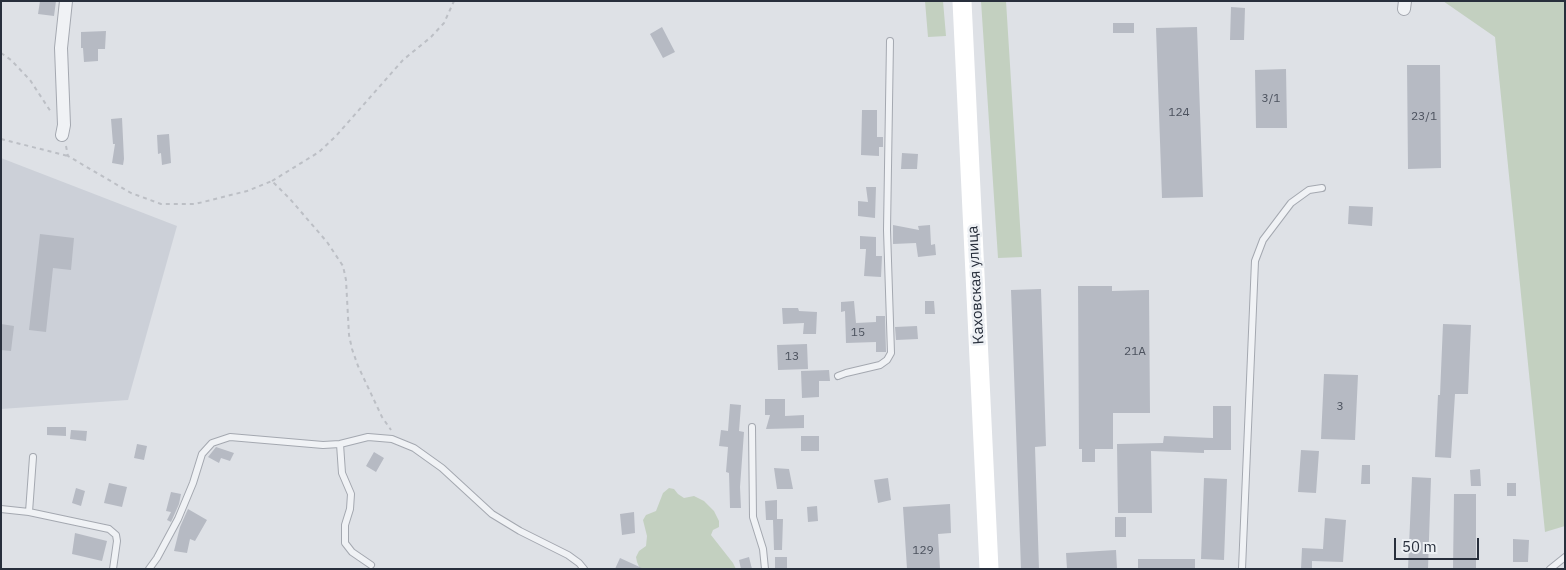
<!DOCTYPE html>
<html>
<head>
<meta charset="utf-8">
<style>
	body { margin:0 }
	#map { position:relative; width:1566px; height:570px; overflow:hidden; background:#dee1e6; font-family:"IBM Plex Sans",sans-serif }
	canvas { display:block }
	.frame { position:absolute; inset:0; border:2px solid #282f3c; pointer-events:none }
	.scale { position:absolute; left:1394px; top:538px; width:85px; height:22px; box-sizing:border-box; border:2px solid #282f3c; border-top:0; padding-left:6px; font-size:15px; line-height:18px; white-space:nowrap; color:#282f3c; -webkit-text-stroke:4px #edf0f4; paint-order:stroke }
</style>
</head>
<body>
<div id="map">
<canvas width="1566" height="570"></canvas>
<div class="frame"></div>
<div class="scale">50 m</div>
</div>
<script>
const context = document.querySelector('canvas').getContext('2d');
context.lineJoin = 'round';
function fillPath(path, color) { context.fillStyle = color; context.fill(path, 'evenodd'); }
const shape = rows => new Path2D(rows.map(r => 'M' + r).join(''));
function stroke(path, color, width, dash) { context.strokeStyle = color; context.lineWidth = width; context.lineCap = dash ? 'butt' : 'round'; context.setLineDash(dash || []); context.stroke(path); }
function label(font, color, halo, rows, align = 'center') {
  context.font = font + ' "IBM Plex Sans",sans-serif'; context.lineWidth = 5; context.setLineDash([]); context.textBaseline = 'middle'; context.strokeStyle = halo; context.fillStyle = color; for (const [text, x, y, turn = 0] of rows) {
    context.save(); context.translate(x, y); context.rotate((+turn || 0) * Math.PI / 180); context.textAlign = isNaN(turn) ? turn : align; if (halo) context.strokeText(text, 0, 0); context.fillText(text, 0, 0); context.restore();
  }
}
const built = shape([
	[1,158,177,226,128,400,1,409]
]);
const green = shape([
	[925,1,943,1,946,36,928,37],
	[981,1,1006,1,1022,257,998,258],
	[1443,1,1565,1,1565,526,1545,532,1495,37],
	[669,488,674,489,678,494,684,498,694,496,704,501,714,511,719,521,719,527,713,530,711,535,733,563,736,569,640,569,637,562,636,557,639,551,646,546,647,536,643,520,646,515,656,511,663,493]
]);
const building = shape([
	[40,1,56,1,54,16,38,14],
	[1231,7,1245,8,1244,40,1230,40],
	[1113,23,1134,23,1134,33,1113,33],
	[662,27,675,52,663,58,650,34],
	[1197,27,1203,197,1162,198,1156,28],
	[106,31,105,49,98,49,98,61,84,62,83,48,81,48,81,32],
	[1407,65,1440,65,1441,168,1408,169],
	[1286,69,1287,128,1256,128,1255,70],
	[862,110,877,110,877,137,883,137,883,147,879,147,879,156,861,155],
	[122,118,124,159,123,165,112,163,115,144,113,144,111,119],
	[169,134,171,163,162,165,161,153,158,154,157,135],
	[902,153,918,154,917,169,901,169],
	[866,187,876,187,875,218,858,216,858,201,868,202],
	[1349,206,1373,207,1372,226,1348,224],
	[893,225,919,230,918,226,930,225,931,245,935,244,936,255,918,257,916,243,893,244],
	[40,234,74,238,71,270,53,268,46,332,29,330],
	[860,236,876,237,876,256,882,256,881,277,864,276,866,249,860,249],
	[1078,286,1112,286,1112,291,1149,290,1150,413,1113,413,1113,449,1095,449,1095,462,1082,462,1082,449,1079,449],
	[1041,289,1046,446,1035,447,1039,569,1021,569,1011,290],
	[854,301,856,323,876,322,876,316,885,316,886,352,876,352,876,342,846,343,845,311,841,312,841,302],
	[925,301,934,301,935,314,925,314],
	[782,308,798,308,799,311,817,312,816,334,803,334,804,323,783,324],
	[1,324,14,326,11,351,1,350],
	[1443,324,1471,325,1468,394,1455,394,1451,458,1435,457,1438,395,1440,395],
	[917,326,918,339,896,340,895,327],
	[807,344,808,369,778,370,777,345],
	[829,370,830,381,819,381,819,397,802,398,801,371],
	[1324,374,1358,375,1355,440,1321,439],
	[765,399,785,399,785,416,804,415,804,428,766,429,770,415,765,415],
	[730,404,741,405,739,431,744,432,740,487,741,508,730,508,729,473,726,472,728,447,719,446,721,430,728,431],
	[1213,406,1231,406,1231,450,1204,450,1204,453,1151,451,1152,513,1118,513,1117,444,1163,443,1164,436,1213,438],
	[47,427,66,427,66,436,47,435],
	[71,430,87,431,86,441,70,439],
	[801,436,819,436,819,451,801,451],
	[137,444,147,446,144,460,134,458],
	[216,447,234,453,230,461,221,458,219,463,208,457],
	[1301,450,1319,451,1316,493,1298,492],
	[374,452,384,458,376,472,366,466],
	[1362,465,1370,465,1370,484,1361,484],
	[774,468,789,469,793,489,777,489],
	[1480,469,1481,486,1471,486,1470,470],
	[1412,477,1431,478,1428,569,1408,569],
	[888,478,891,500,878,503,874,480],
	[1204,478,1227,479,1224,560,1201,559],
	[109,483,127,487,122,507,104,503],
	[1507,483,1516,483,1516,496,1507,496],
	[76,488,85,491,81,506,72,503],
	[171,492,181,494,179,504,171,522,167,520,171,512,166,511],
	[1454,494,1476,494,1476,569,1453,569],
	[777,500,777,519,783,519,782,550,774,550,773,520,766,520,765,501],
	[950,504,951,533,938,534,940,569,907,569,903,507],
	[817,506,818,521,808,522,807,507],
	[188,509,207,520,195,541,190,539,187,553,174,551,180,527],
	[634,512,635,533,622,535,620,514],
	[1115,517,1126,517,1126,537,1115,537],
	[1325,518,1346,520,1343,562,1312,561,1312,569,1301,569,1302,548,1323,549],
	[75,533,107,541,102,561,72,554],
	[1513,539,1529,540,1528,562,1513,562],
	[1116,550,1117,569,1067,569,1066,553],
	[749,557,752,569,741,569,739,560],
	[775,557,787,557,787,569,775,569],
	[620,558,644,569,615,569],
	[1138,559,1195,559,1195,569,1138,569]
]);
const path = shape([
	[1,53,11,60,30,80,51,112],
	[1,139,68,156],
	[66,146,68,156,131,193,161,204,195,204,247,191,272,181,290,199,327,242,343,266,346,280,349,335,352,349,358,366,382,417,391,430],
	[272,181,319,152,336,136,403,60,431,37,444,23,454,1]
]);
const lane = shape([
	[838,376,846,373,880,365,887,360,891,353,887,230,890,41],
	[752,427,753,517,763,549,765,569],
	[340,444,342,473,351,494,350,509,345,525,345,543,352,552,371,565],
	[1,509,29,512,109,529,116,535,117,541,113,569],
	[29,512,33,457],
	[149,569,157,558,178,519,193,483,202,454,212,443,230,437,323,445,340,444,368,437,392,439,414,448,442,468,492,514,520,531,568,555,579,563,584,569],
	[1242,569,1255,261,1263,240,1291,203,1309,190,1322,188],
	[1550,569,1565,557]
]);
const street = shape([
	[1404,9,1405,1],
	[62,135,64,125,61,48,66,1]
]);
const secondary = shape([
	[962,1,989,569]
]);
const numberNames = [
	["3/1",1271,99],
	["124",1179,113],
	["23/1",1424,117],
	["15",858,333],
	["21А",1135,352],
	["13",792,357],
	["3",1340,407],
	["129",923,551]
];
const streetNames = [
	["Каховская улица",976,285,-93]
];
fillPath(built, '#ccd0d8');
fillPath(green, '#c3d0c0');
fillPath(building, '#b6bac3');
stroke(lane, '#a4a8b0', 8);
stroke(street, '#a4a8b0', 14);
stroke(path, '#bcbfc5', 2, [4, 4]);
stroke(lane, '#f0f2f5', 6);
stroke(street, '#f0f2f5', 12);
stroke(secondary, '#fff', 19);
label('12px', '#4c525e', null, numberNames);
label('15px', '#282f3c', '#edf0f4', streetNames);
</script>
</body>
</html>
